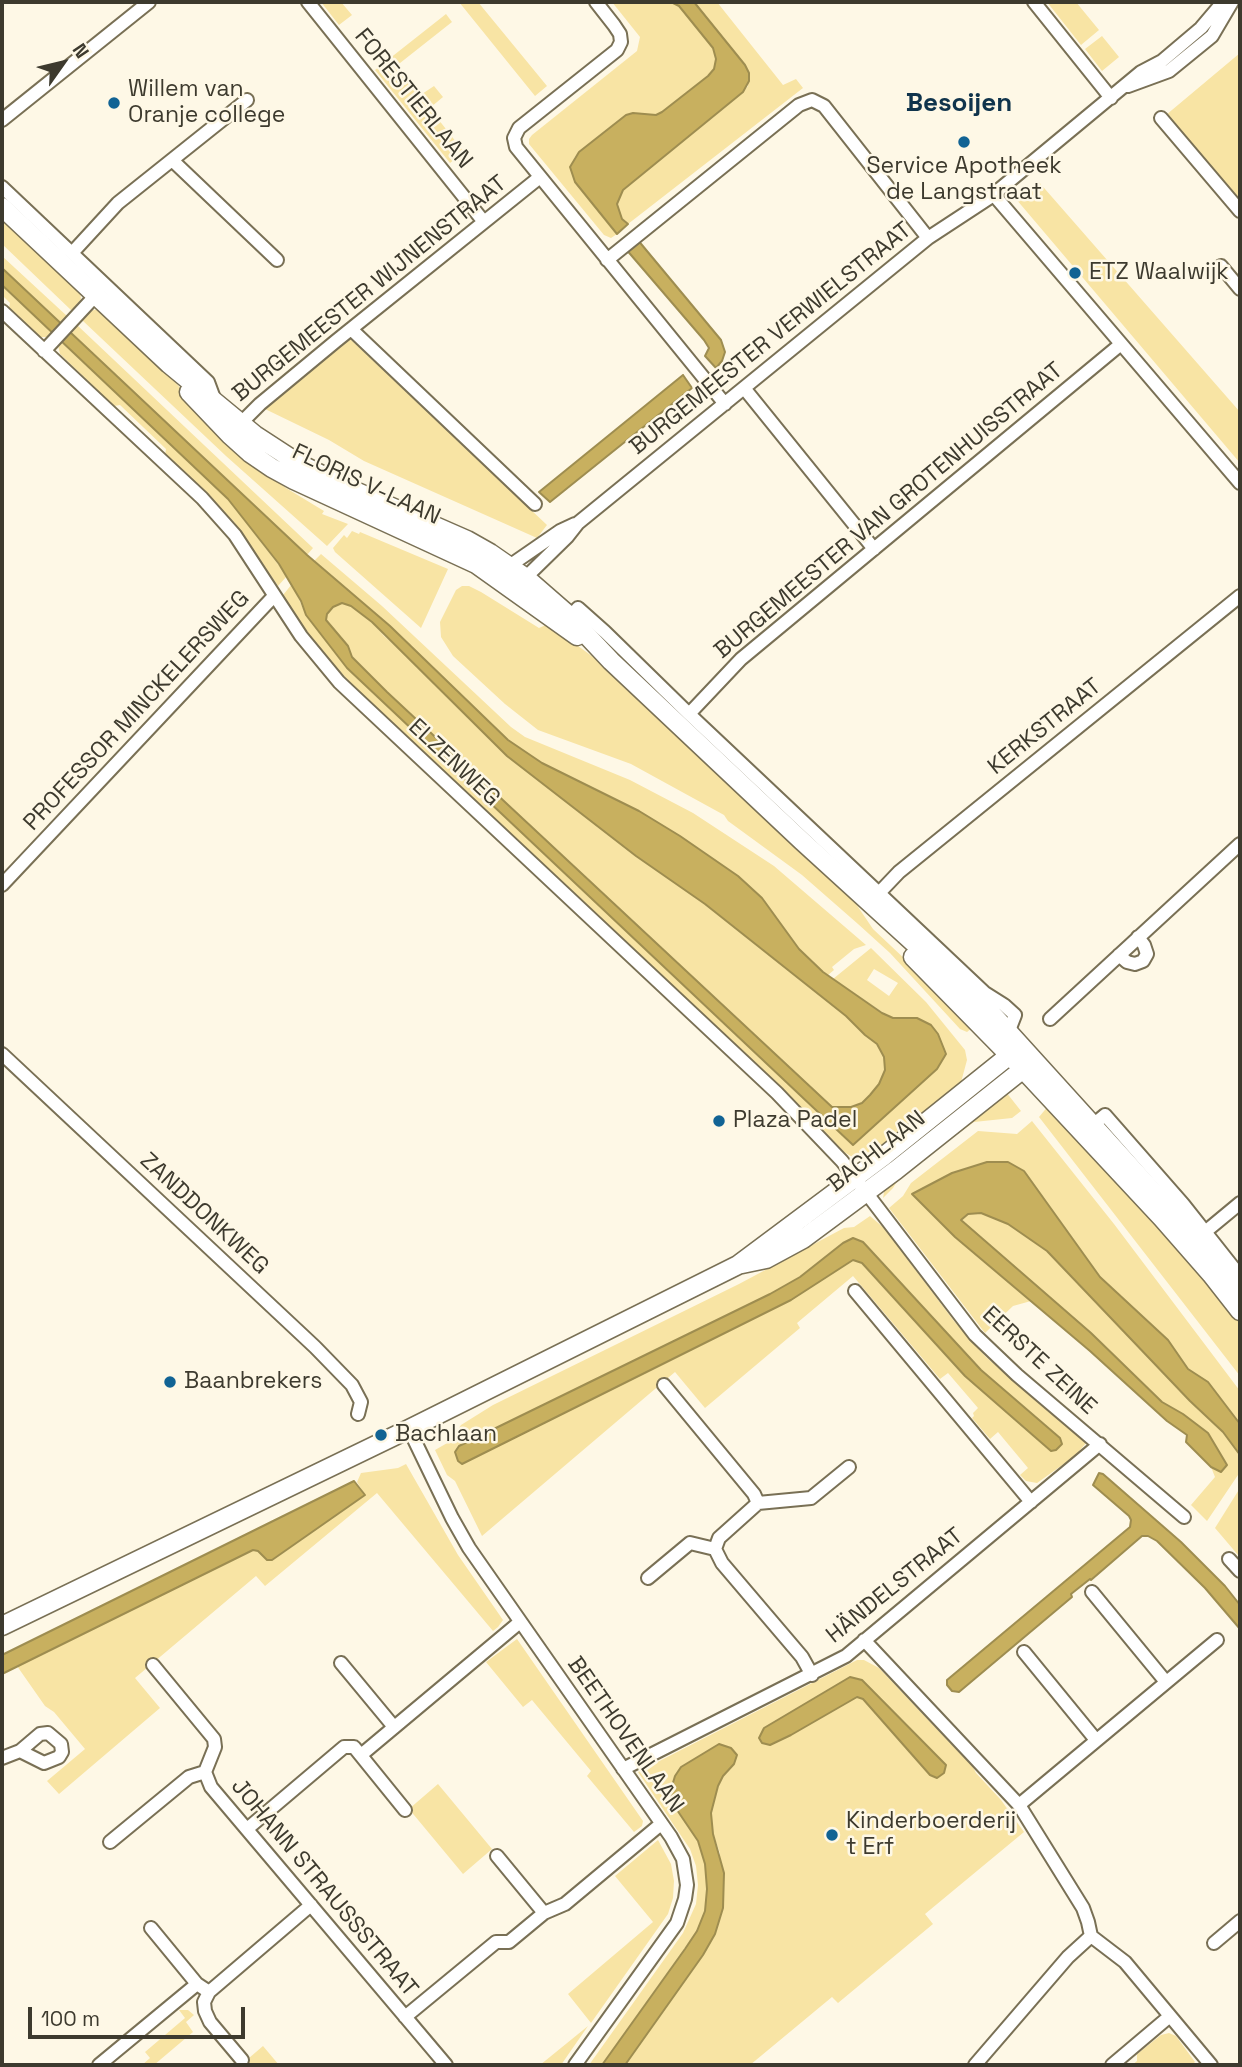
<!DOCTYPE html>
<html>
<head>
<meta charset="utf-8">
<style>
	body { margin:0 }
	#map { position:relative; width:1242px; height:2067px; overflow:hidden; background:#fef8e6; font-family:"Space Grotesk",sans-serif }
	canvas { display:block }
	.frame { position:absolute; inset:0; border:4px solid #3d3a2e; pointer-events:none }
	.north { position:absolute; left:28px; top:28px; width:70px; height:70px; -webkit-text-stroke:5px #fef8e6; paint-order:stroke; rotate:56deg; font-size:19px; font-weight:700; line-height:28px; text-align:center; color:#3d3a2e }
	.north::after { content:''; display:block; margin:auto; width:24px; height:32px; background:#3d3a2e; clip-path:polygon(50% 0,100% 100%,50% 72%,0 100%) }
	.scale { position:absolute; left:28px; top:2007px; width:217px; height:32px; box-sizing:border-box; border:4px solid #3d3a2e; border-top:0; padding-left:9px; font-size:21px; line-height:24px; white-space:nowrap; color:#3d3a2e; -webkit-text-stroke:5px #fef8e6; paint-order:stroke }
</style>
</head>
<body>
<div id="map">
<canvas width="1242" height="2067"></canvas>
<div class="frame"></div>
<div class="north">N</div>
<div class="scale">100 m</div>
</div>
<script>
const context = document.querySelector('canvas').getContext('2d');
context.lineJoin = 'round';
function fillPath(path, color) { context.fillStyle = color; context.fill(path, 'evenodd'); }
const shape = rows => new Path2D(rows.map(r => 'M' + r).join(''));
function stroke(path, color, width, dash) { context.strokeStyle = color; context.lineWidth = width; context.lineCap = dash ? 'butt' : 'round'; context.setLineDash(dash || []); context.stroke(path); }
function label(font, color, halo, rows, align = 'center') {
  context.font = font + ' "Space Grotesk",sans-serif'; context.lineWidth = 5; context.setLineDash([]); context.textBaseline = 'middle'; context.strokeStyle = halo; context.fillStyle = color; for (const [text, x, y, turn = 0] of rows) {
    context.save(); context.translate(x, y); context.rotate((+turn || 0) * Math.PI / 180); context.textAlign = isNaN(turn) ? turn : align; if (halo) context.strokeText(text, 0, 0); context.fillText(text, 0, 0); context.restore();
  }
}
const green = shape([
	[321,2,341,2,352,15,339,25],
	[459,2,478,2,547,86,535,96],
	[612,2,671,2,679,6,713,48,716,59,714,69,708,76,662,112,657,115,633,113,626,115,574,158,575,182,617,234,611,238,604,235,529,144,529,139,532,135,637,51,640,37],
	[694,2,717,2,783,85,796,79,803,88,628,224,622,219,617,204,623,190,743,92,748,86,745,65],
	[1047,2,1076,2,1099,30,1081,45],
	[446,14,452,22,395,67,419,96,434,86,443,97,431,107,431,110,464,152,450,163,375,70],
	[1102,36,1119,57,1102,71,1085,49],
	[1240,53,1240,200,1166,115],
	[1038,181,1240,412,1240,463,1016,199],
	[2,218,80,292,81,299,72,311,2,244],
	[2,256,67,316,60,323,2,268],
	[2,286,52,333,49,337,40,337,9,308,10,303,2,295],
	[98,309,166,371,203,415,247,457,286,488,324,511,322,514,348,524,327,546,226,456,82,320,90,311],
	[77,325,313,548,307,555,71,333],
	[347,336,547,525,537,538,364,461,329,440,265,409],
	[61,342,228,499,287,576,278,586,234,522,165,455,166,449,120,405,114,406,60,354,58,345],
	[352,531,359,534,360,532,448,569,421,628,335,552,333,548,344,535,347,538],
	[321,554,382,606,511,727,525,737,630,780,693,813,774,866,866,945,854,949,832,967,834,970,828,975,823,972,799,949,762,898,738,876,680,836,639,811,542,763,508,740,390,626,314,561],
	[292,584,306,615,347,668,853,1145,884,1116,931,1025,917,1018,893,1018,882,1012,833,979,871,948,926,1002,965,1050,967,1060,960,1086,868,1160,854,1158,844,1152,777,1083,356,689,317,646,288,604,283,595],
	[874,969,898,983,889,996,867,980],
	[462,586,469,586,481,592,539,628,548,624,600,662,852,898,873,929,925,978,972,1028,967,1032,960,1029,890,953,858,924,802,875,728,821,724,815,631,764,538,730,505,704,453,656,441,637,440,622,456,590],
	[342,603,351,606,372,622,384,636,636,856,705,904,846,1016,865,1035,878,1044,884,1057,885,1070,879,1084,870,1095,862,1103,851,1107,832,1107,387,692,352,656,348,646,326,620,327,614,333,607],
	[1006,1092,1021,1111,1012,1118,974,1122,901,1175,893,1188,883,1198,885,1187],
	[1049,1105,1221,1291,1240,1320,1240,1376,1039,1117],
	[1032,1121,1114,1224,1240,1391,1240,1424,1208,1382,1188,1369,1168,1340,1100,1277,1024,1171,912,1194,955,1237,1031,1301,1013,1306,985,1333,889,1208,903,1196,911,1183,978,1131,1017,1134],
	[981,1213,1008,1224,1047,1251,1190,1401,1223,1432,1240,1455,1240,1472,1207,1521,1191,1505,1215,1477,1211,1467,1221,1472,1227,1465,1208,1433,1183,1414,1162,1402,1091,1333,960,1220,968,1214],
	[870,1216,884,1228,954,1321,986,1357,1086,1443,1075,1456,1037,1483,1026,1481,1020,1475,1028,1468,998,1432,990,1439,972,1418,974,1416,973,1413,978,1408,948,1373,940,1379,853,1276,797,1323,800,1328,705,1408,675,1372,482,1536,455,1481,447,1475,435,1450,449,1442,461,1425,493,1405,739,1284,844,1228,854,1227],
	[853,1238,863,1242,981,1370,1060,1438,1062,1444,1056,1450,1051,1451,965,1376,862,1263,853,1260,791,1300,462,1464,459,1446,770,1294,800,1277,843,1243],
	[406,1464,458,1555,503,1620,498,1627,493,1631,377,1493,265,1586,256,1576,135,1678,160,1708,59,1794,47,1781,85,1749,54,1712,45,1706,17,1666,253,1550,258,1550,267,1560,273,1560,365,1495,357,1482,361,1473,398,1468],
	[1240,1488,1240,1553,1238,1555,1215,1528],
	[517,1639,643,1821,642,1826,634,1832,587,1776,591,1771,532,1700,523,1707,486,1662],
	[857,1660,864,1660,879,1668,973,1767,976,1773,1001,1800,1024,1832,925,1914,933,1924,838,2003,832,1997,750,2065,625,2065,703,1955,715,1934,720,1853,713,1834,711,1813,714,1797,723,1776,734,1764,731,1748,719,1745,681,1767,675,1807,698,1841,705,1864,707,1889,705,1911,697,1931,602,2065,589,2065,683,1933,696,1904,698,1885,696,1866,690,1849,638,1772],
	[438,1784,492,1849,463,1874,409,1809],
	[658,1840,671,1864,674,1881,673,1898,668,1914,591,2023,568,1994,653,1922,615,1876],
	[179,2010,188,2010,194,2015,186,2022,193,2032,154,2065,142,2065,150,2058,145,2052,185,2018],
	[588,2026,561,2065,540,2065],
	[1169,2033,1176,2036,1195,2062,1192,2065,1132,2065,1137,2061,1137,2054,1161,2035],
	[263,2046,279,2065,242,2065,242,2064]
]);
const water = shape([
	[671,2,694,2,745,65,749,73,749,81,743,92,623,190,617,204,622,219,628,224,617,234,575,182,570,167,579,152,626,115,633,113,656,115,662,112,708,76,714,69,716,59,713,48,679,6,671,2],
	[637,239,721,340,725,352,722,361,716,368,705,356,709,348,704,340,625,248,637,239],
	[2,268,307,555,390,626,508,740,542,763,639,811,680,836,738,876,762,898,799,949,823,972,882,1013,893,1018,917,1018,931,1025,938,1034,946,1054,937,1069,853,1145,347,668,306,615,301,601,279,564,228,499,2,285,2,268],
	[342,603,351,606,372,622,507,756,636,856,705,904,846,1016,865,1035,877,1044,884,1057,885,1070,879,1084,870,1095,862,1103,851,1107,832,1107,387,692,352,657,348,646,326,620,327,614,333,607,342,603],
	[683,375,692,388,550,502,539,492,683,375],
	[987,1162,1008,1162,1024,1171,1100,1277,1168,1340,1188,1369,1208,1382,1240,1424,1240,1455,1223,1432,1190,1401,1047,1251,1008,1224,981,1213,968,1214,961,1220,1091,1333,1162,1402,1183,1414,1208,1433,1227,1465,1221,1472,1211,1467,1186,1442,1187,1435,1167,1421,1090,1351,955,1237,912,1194,952,1173,987,1162],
	[853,1238,863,1242,981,1370,1060,1438,1062,1444,1056,1450,1051,1451,965,1376,862,1263,853,1260,791,1300,466,1462,462,1464,458,1461,455,1452,459,1446,770,1294,800,1277,843,1243,853,1238],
	[1099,1473,1103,1474,1181,1542,1225,1586,1240,1605,1240,1629,1205,1588,1157,1541,1148,1536,1142,1536,1091,1580,1090,1579,1071,1594,1072,1597,959,1692,952,1691,947,1685,947,1680,1130,1527,1131,1520,1129,1516,1093,1485,1099,1473],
	[354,1481,365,1495,272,1560,267,1560,258,1551,253,1550,2,1674,2,1655,354,1481],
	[850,1677,862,1680,946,1765,944,1773,937,1778,930,1775,863,1699,857,1697,791,1735,770,1745,762,1743,759,1738,764,1728,850,1677],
	[719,1744,731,1748,737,1755,734,1764,723,1776,718,1786,711,1813,713,1834,724,1873,723,1908,715,1934,703,1955,625,2065,602,2065,685,1949,697,1931,705,1911,707,1889,705,1864,698,1841,675,1807,671,1797,672,1786,675,1776,681,1767,719,1744]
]);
const street = shape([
	[308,2,484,222],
	[596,2,614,25,620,34,621,42,617,50,519,128,514,138,516,147,725,404],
	[1034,2,1111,98],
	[1128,86,1169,71,1212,36,1232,2],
	[1161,118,1240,211],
	[2,120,149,2],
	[172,160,277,260],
	[2,187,208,382,215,401],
	[994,195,1240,483],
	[72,253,118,203,247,100],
	[607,260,799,105,812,100,824,106,928,238],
	[1221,266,1240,289],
	[2,311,202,498,235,535,301,636,339,682,777,1093,842,1161,975,1335,1017,1375,1184,1517],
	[351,329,535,504],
	[44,351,96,295],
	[744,388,874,549],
	[235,429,260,404,336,341,540,177],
	[505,569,560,531,575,524],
	[521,582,567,537,578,523,928,238,989,198,1141,72,1162,61,1201,28,1223,2],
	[565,623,578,608,605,632,689,714,985,993,1004,1005,1015,1015,1008,1033],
	[689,714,741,659,1121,344],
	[2,885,274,596],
	[879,893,899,872,1240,596],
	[1119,955,1127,962,1135,964,1143,961,1147,954,1144,945,1138,937],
	[1050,1019,1240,844],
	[2,1054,315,1347,352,1385,361,1402,358,1414],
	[1087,1130,1105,1115,1183,1204,1240,1276],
	[1205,1232,1240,1203],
	[855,1291,1031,1502],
	[664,1385,754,1494,758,1503],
	[409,1429,452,1518,469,1548,671,1837,683,1859,687,1885,685,1899,677,1923,575,2065],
	[758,1503,719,1538,715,1549,722,1563,802,1657,812,1675],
	[758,1503,811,1498,849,1467],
	[1229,1559,1240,1571],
	[648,1578,690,1543,715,1549],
	[1092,1592,1166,1682],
	[864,1640,1019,1805,1083,1908,1088,1922,1091,1936,1068,1957,975,2065],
	[1024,1652,1096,1740],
	[341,1663,394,1727],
	[153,1665,214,1739,215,1747,205,1772,211,1787,446,2065],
	[361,1755,520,1622],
	[2,1758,20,1751,40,1734,48,1733,61,1744,62,1752,59,1757,44,1763,20,1751],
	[623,1769,846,1656,1100,1444],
	[1019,1805,1217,1640],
	[247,1829,344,1747,354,1747,405,1810],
	[110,1842,189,1777,205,1772],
	[497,1856,544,1913],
	[151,1928,197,1984,209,1992,311,1905],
	[1091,1936,1125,1962,1211,2065],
	[1214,1943,1240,1921],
	[209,1992,204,2002,205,2011,210,2022,242,2060],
	[405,2017,496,1942,509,1942,544,1913,565,1904,661,1824],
	[99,2065,197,1984],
	[1112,2065,1170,2016]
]);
const secondary = shape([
	[2,207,169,364,255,435,298,463,346,487,467,540,490,553,526,578,565,612,611,661,802,841,993,1015,1197,1240,1240,1293],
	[189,392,230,435,250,453,272,468,294,480,476,564,577,636],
	[913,957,1023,1069,1162,1218,1211,1274,1240,1311],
	[742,1264,766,1259,803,1239,896,1170,1032,1062],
	[2,1626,409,1429,738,1265,884,1156,1021,1046]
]);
const markers = [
	[114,103,7,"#116394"],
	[964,142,7,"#116394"],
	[1075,273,7,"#116394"],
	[719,1121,7,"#116394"],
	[170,1382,7,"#116394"],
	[381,1435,7,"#116394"],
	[832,1835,7,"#116394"]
];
const poiNames = [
	["Willem van",128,90],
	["Oranje college",128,116],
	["Service Apotheek",964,167,"center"],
	["de Langstraat",964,193,"center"],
	["ETZ Waalwijk",1089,273],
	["Plaza Padel",733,1121],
	["Baanbrekers",184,1382],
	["Bachlaan",395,1435],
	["Kinderboerderij",846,1822],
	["t Erf",846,1848]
];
const streetNames = [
	["FORESTIERLAAN",413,99,51],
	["BURGEMEESTER WIJNENSTRAAT",370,289,-39],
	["BURGEMEESTER VERWIELSTRAAT",771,339,-39],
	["FLORIS V-LAAN",366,485,25],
	["BURGEMEESTER VAN GROTENHUISSTRAAT",889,511,-40],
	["PROFESSOR MINCKELERSWEG",137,711,-47],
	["KERKSTRAAT",1045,727,-39],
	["ELZENWEG",454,763,43],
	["BACHLAAN",877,1152,-38],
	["ZANDDONKWEG",204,1214,43],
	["EERSTE ZEINE",1039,1361,43],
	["HÄNDELSTRAAT",895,1586,-39],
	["BEETHOVENLAAN",625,1735,55],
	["JOHANN STRAUSSSTRAAT",324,1888,50]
];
const quarterNames = [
	["Besoijen",959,104]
];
fillPath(green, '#f8e4a4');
fillPath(water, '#c8b05f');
stroke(water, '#9e8d50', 2);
stroke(street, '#797055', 16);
stroke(secondary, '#797055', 21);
stroke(street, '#fff', 12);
stroke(secondary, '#fff', 18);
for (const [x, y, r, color] of markers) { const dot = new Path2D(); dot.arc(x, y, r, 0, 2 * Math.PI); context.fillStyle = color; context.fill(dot); stroke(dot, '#fef8e6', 2.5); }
label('23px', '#3d3a2e', '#fef8e6', poiNames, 'left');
label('23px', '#3d3a2e', '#fef8e6', streetNames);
label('bold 26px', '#10344c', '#fef8e6', quarterNames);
</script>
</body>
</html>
